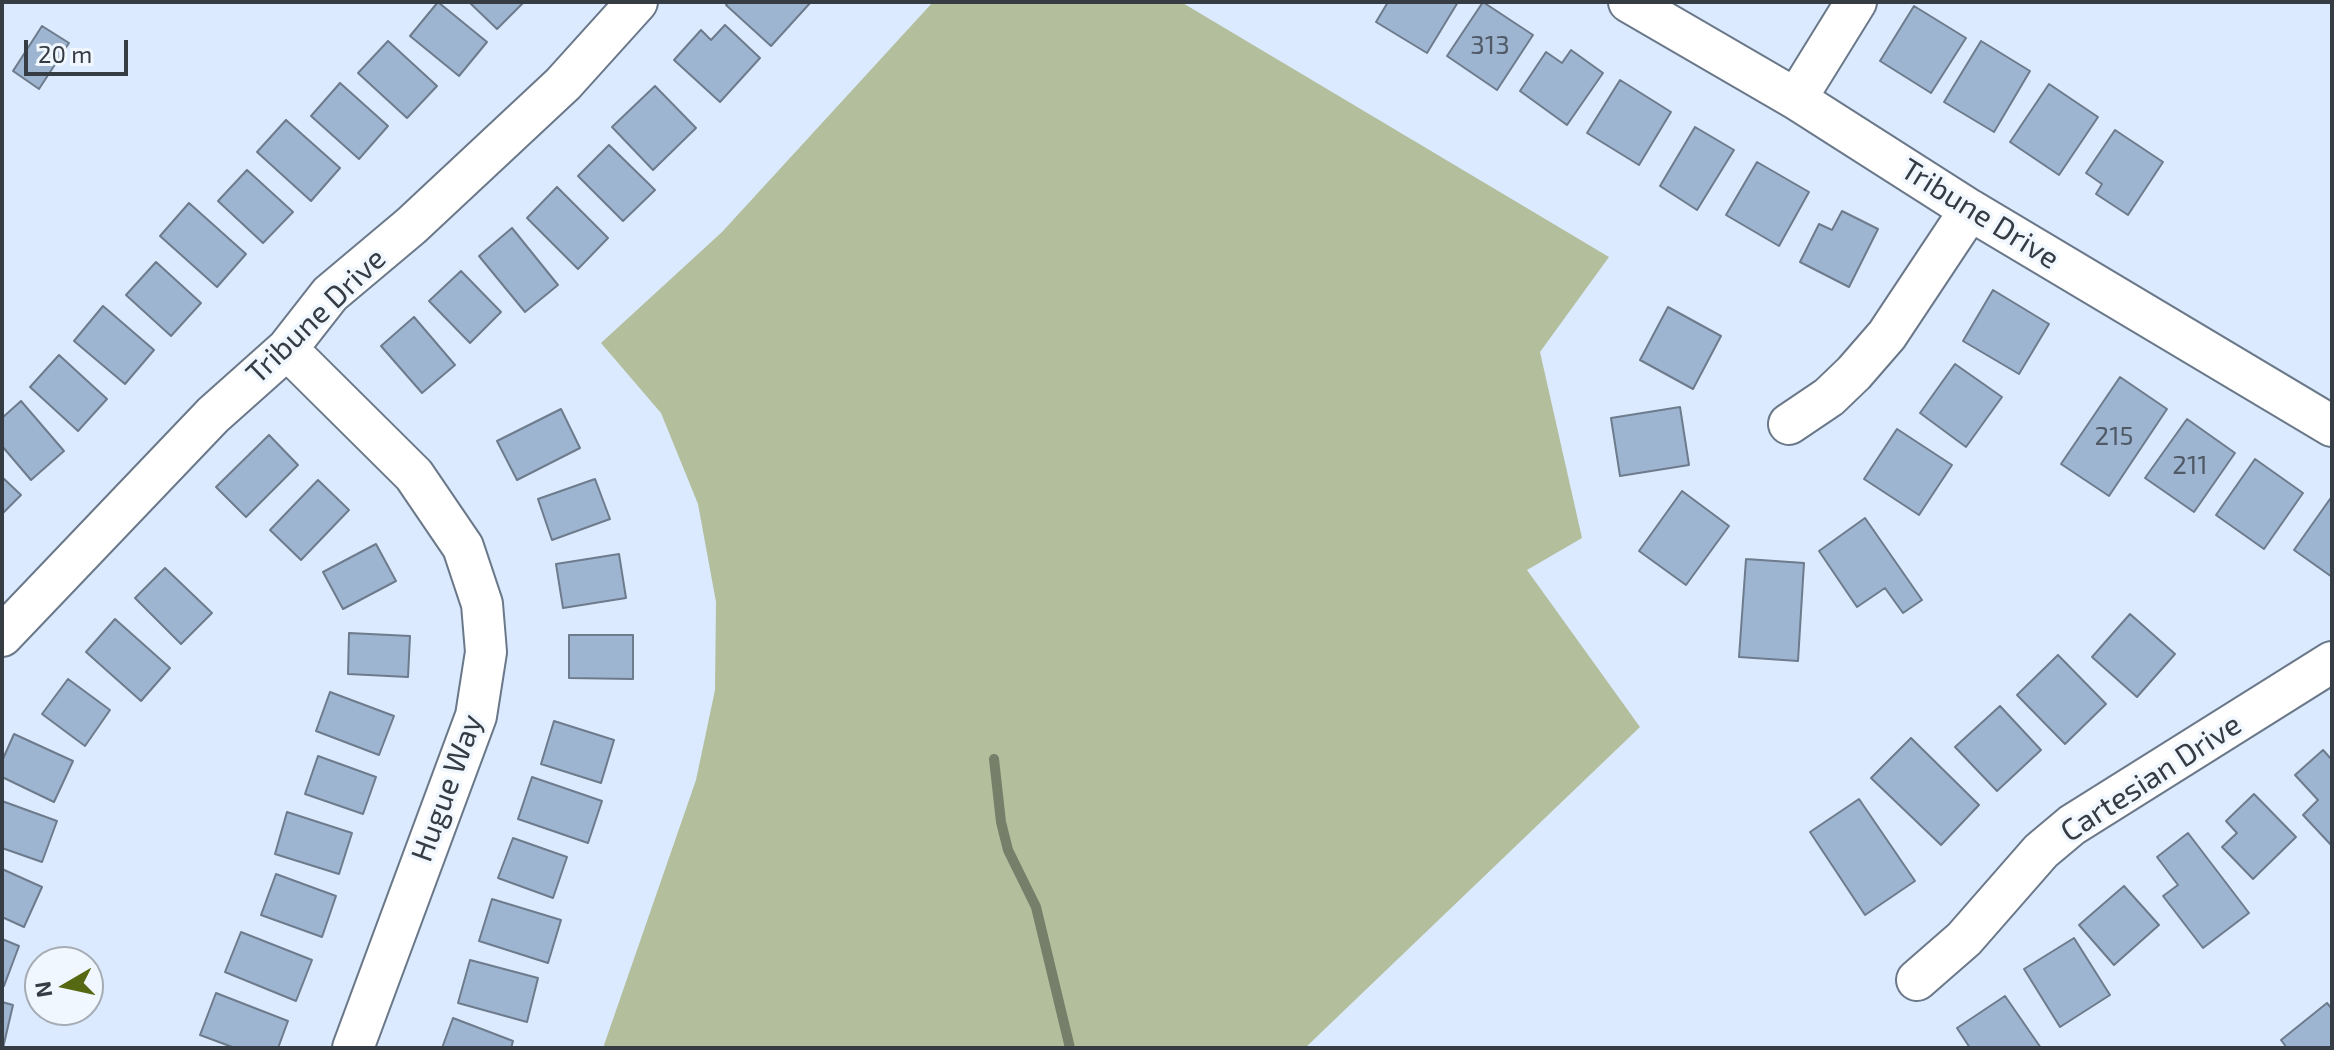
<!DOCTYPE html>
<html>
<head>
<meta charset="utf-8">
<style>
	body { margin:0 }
	#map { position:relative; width:2334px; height:1050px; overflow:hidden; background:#dbeafe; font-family:"Exo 2",sans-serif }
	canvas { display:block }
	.frame { position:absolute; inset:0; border:4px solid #363c44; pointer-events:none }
	.north { position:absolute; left:24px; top:946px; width:80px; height:80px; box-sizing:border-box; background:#f0f7fe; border:2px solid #a6acb4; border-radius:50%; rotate:261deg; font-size:22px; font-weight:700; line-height:32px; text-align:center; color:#363c44 }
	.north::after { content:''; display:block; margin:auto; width:28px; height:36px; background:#576813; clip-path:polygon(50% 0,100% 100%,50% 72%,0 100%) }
	.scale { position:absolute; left:24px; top:40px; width:104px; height:36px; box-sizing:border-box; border:4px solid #363c44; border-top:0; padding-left:10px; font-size:24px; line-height:28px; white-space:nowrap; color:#363c44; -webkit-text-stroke:6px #f0f7fe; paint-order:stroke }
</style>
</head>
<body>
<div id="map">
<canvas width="2334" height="1050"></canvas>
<div class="frame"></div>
<div class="north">N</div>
<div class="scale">20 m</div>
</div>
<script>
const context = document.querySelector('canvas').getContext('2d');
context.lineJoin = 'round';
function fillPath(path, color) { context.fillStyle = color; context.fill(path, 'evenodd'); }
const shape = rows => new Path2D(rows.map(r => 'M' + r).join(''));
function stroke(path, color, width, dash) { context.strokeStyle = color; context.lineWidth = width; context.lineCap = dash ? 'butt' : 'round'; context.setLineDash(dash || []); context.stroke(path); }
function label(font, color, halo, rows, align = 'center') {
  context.font = font + ' "Exo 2",sans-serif'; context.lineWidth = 7; context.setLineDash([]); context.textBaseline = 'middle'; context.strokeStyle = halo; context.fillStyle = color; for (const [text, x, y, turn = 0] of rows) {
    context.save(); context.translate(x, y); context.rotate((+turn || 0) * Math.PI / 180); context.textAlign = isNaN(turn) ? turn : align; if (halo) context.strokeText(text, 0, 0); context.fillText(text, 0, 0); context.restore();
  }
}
const forest = shape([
	[933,2,1181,2,1609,257,1540,352,1582,538,1527,570,1640,727,1305,1048,603,1048,696,780,715,690,716,602,698,504,661,413,601,343,722,232]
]);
const stream = shape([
	[994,759,1001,822,1008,850,1036,907,1070,1048]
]);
const building = shape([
	[438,2,487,42,459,76,410,36,438,2],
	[469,2,524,2,497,29,469,2],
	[729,2,811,2,771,46,726,5,729,2],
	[1388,2,1458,2,1427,53,1376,22,1388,2],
	[1483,2,1533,35,1497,90,1447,56,1483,2],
	[1914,6,1966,38,1931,93,1880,61,1914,6],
	[725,25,760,58,720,102,674,60,701,30,711,40,725,25],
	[42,26,69,43,39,89,13,71,42,26],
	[388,41,437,86,407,118,358,73,388,41],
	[1981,41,2030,71,1994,132,1944,102,1981,41],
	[1571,50,1603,73,1567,125,1520,91,1546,52,1562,63,1571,50],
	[1620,80,1671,112,1639,165,1587,133,1620,80],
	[340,83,388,126,359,159,311,116,340,83],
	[2049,84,2098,117,2059,175,2010,142,2049,84],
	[655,86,696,128,653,170,612,127,655,86],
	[286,120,340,168,311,201,257,152,286,120],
	[1695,127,1734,150,1697,210,1660,186,1695,127],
	[2115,130,2163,162,2128,215,2096,194,2102,184,2086,173,2115,130],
	[609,145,655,190,623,221,578,176,609,145],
	[1757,162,1809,192,1779,246,1726,215,1757,162],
	[247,170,293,212,263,243,218,201,247,170],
	[557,187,608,238,578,269,527,218,557,187],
	[189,203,246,254,217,287,160,236,189,203],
	[1842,211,1878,229,1849,287,1800,262,1819,224,1832,230,1842,211],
	[512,228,558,285,525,312,479,256,512,228],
	[156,262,201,303,171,336,126,295,156,262],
	[461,271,501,312,470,343,429,301,461,271],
	[1993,290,2049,324,2019,374,1963,341,1993,290],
	[103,306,154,350,125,384,74,341,103,306],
	[1668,307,1721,336,1693,389,1640,360,1668,307],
	[414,317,455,365,422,393,381,346,414,317],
	[59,355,107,399,78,431,30,387,59,355],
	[1955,364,2002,397,1966,447,1920,413,1955,364],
	[2120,377,2167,409,2109,496,2061,464,2120,377],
	[21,401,64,451,31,480,2,446,2,418,21,401],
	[1680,407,1689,465,1620,476,1611,418,1680,407],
	[561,409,580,448,517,480,497,441,561,409],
	[2187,419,2235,453,2194,512,2145,478,2187,419],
	[1897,429,1952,465,1919,515,1864,479,1897,429],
	[269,435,298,465,246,517,216,487,269,435],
	[2255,459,2303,493,2264,549,2216,515,2255,459],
	[2,477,21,495,2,514,2,477],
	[595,479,610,519,552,540,538,499,595,479],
	[318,480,349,510,301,560,270,530,318,480],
	[1682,491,1729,526,1686,585,1639,551,1682,491],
	[2330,499,2332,501,2332,577,2294,550,2330,499],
	[1865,518,1922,600,1903,613,1885,588,1857,607,1819,551,1865,518],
	[376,544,396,581,343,609,323,572,376,544],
	[619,554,626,598,563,608,556,564,619,554],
	[1746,559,1804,563,1798,661,1739,657,1746,559],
	[165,568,212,613,181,644,135,598,165,568],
	[2130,614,2175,654,2137,697,2092,657,2130,614],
	[115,619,170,668,141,701,86,652,115,619],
	[349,633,410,636,408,677,348,674,349,633],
	[569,635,633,635,633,679,569,678,569,635],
	[2058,655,2106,704,2065,744,2017,695,2058,655],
	[68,679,110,710,85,746,42,714,68,679],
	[330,692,394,716,379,755,316,731,330,692],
	[2000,706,2041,750,1997,791,1955,747,2000,706],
	[554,721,614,740,601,783,541,764,554,721],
	[14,734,73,761,54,802,2,777,2,761,14,734],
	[1911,738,1979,805,1941,845,1871,778,1911,738],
	[2323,750,2332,760,2332,846,2303,815,2318,800,2295,775,2323,750],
	[318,756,376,777,363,814,305,794,318,756],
	[532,777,602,801,588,843,518,819,532,777],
	[2254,794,2296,837,2253,879,2222,847,2237,833,2226,821,2254,794],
	[1859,799,1915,881,1865,915,1810,832,1859,799],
	[2,801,57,821,42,862,2,848,2,801],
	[287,812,352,833,339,874,275,854,287,812],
	[2188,833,2249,913,2203,948,2163,896,2178,885,2157,857,2188,833],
	[513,838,567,857,553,898,498,878,513,838],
	[2,869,42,887,24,927,2,917,2,869],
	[276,874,336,896,322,937,261,915,276,874],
	[2124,886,2159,925,2114,965,2079,925,2124,886],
	[492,899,561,920,548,963,479,941,492,899],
	[241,932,312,960,296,1001,225,972,241,932],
	[2074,938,2110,995,2060,1027,2024,969,2074,938],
	[2,939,19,946,4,986,2,985,2,939],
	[470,960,538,978,527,1022,458,1003,470,960],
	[216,993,288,1021,278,1048,235,1048,200,1035,216,993],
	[2005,996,2041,1048,1970,1048,1957,1028,2005,996],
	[2,1002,13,1005,3,1048,2,1048,2,1002],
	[2327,1003,2332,1009,2332,1048,2287,1048,2281,1040,2327,1003],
	[453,1018,513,1041,511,1048,442,1048,453,1018]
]);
const minor = shape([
	[1629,2,1796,99,1970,210,2332,426],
	[1796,99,1856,2],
	[287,349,414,475,463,547,482,604,486,652,476,716,353,1048],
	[1789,424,1829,397,1854,373,1887,335,1970,210],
	[2,636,213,415,287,349,330,294,411,226,563,84,637,2],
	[1917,980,1964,939,2041,851,2072,825,2332,662]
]);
const numberNames = [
	["313",1490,45],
	["215",2114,436],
	["211",2190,465]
];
const streetNames = [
	["Tribune Drive",1980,214,32],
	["Tribune Drive",316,316,-44],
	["Cartesian Drive",2151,778,-33],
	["Hugue Way",447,788,-70]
];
fillPath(forest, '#b3be9c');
stroke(stream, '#767f6a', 10);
fillPath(building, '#9eb5d1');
stroke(building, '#6d7b8c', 2);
stroke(minor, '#6a7889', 44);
stroke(minor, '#fff', 40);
label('26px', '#505a67', null, numberNames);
label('30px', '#363c44', '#f0f7fe', streetNames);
</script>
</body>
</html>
